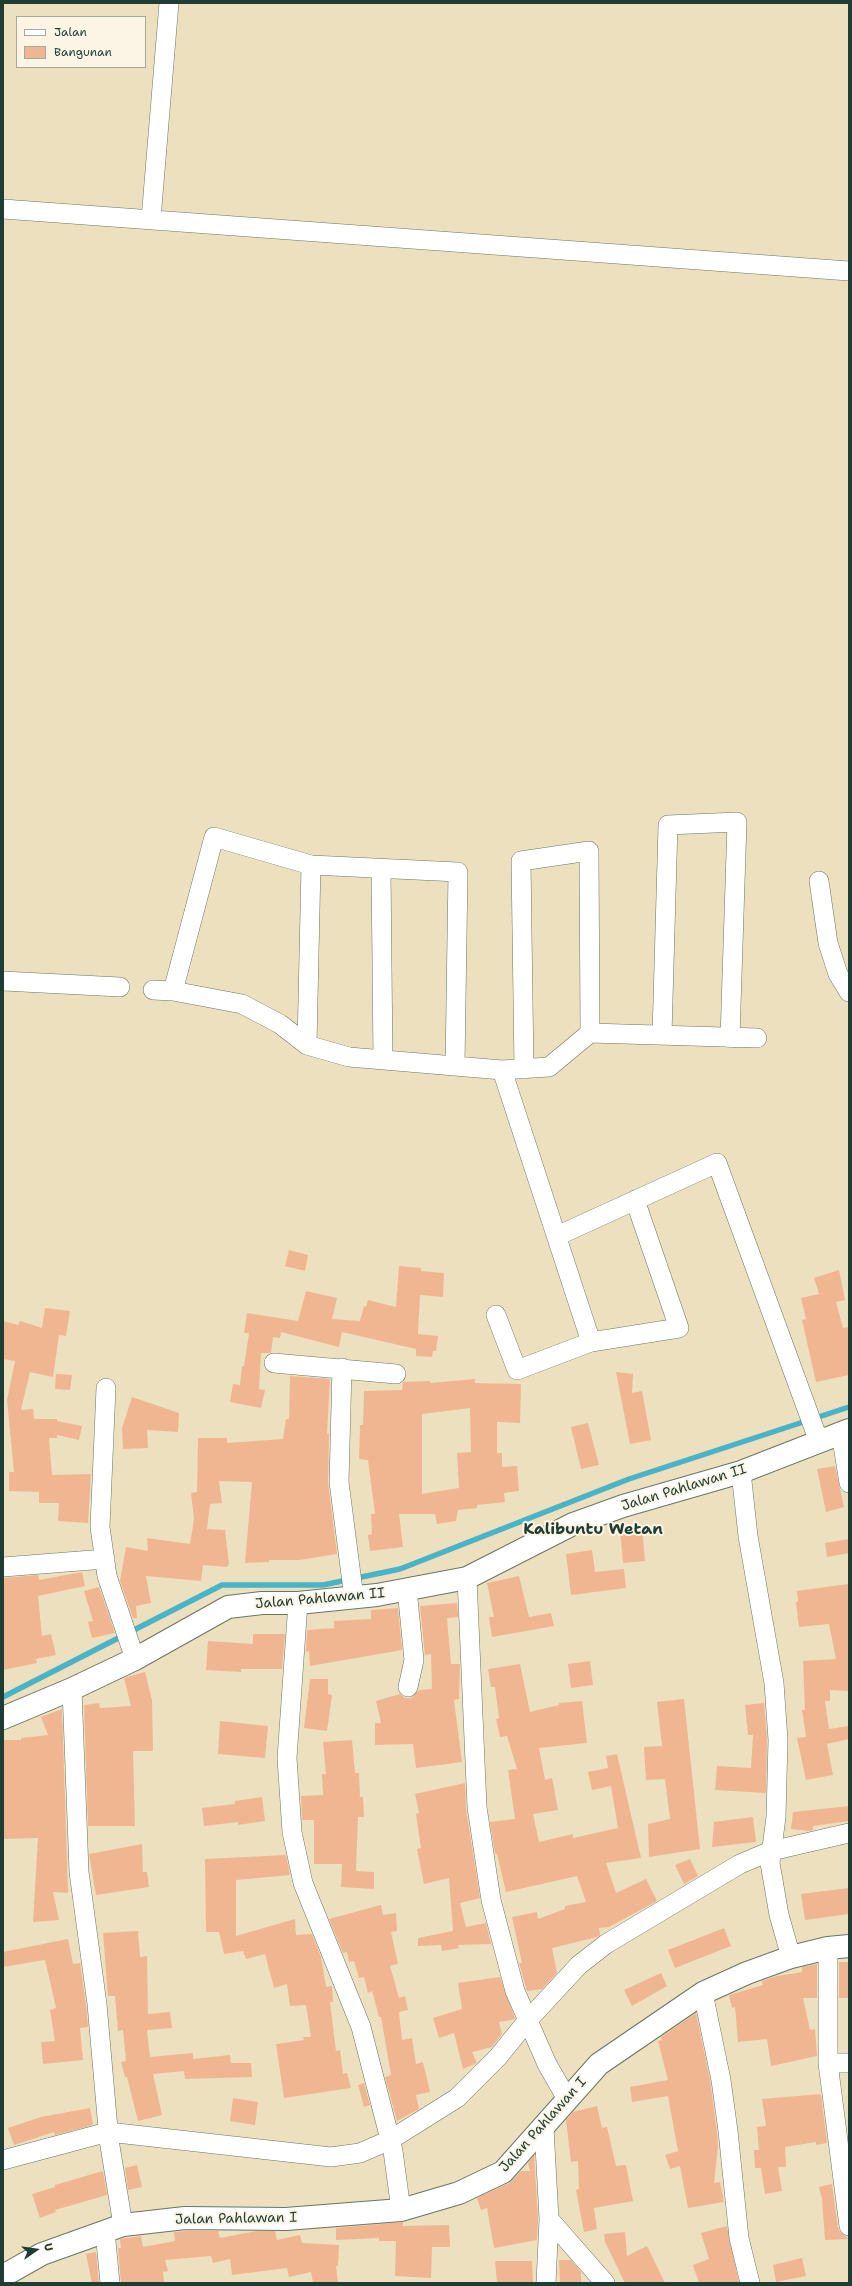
<!DOCTYPE html>
<html>
<head>
<meta charset="utf-8">
<style>
	body { margin:0 }
	#map { position:relative; width:852px; height:2286px; overflow:hidden; background:#ede0bf; font-family:"Shantell Sans",sans-serif }
	canvas { display:block }
	.frame { position:absolute; inset:0; border:4px solid #1f3d34; pointer-events:none }
	.legend { position:absolute; left:16px; top:16px; width:130px; height:52px; box-sizing:border-box; background:#fcf5e5; border:1px solid #a4ab9e; margin:0; padding:5px 7px; list-style:none; font-size:12px; color:#1f3d34 }
	.legend li { display:flex; align-items:center; gap:8px; height:20px }
	.legend b { width:20px; border:1px solid #a4ab9e }
	.north { position:absolute; left:16px; top:2230px; width:40px; height:40px; -webkit-text-stroke:3px #fcf5e5; paint-order:stroke; rotate:77deg; font-size:11px; font-weight:700; line-height:16px; text-align:center; color:#1f3d34 }
	.north::after { content:''; display:block; margin:auto; width:14px; height:18px; background:#1f3d34; clip-path:polygon(50% 0,100% 100%,50% 72%,0 100%) }
</style>
</head>
<body>
<div id="map">
<canvas width="852" height="2286"></canvas>
<div class="frame"></div>
<ul class="legend">
<li><b style="height:5px;background:#fff"></b>Jalan</li>
<li><b style="height:11px;background:#f0b692"></b>Bangunan</li>
</ul>
<div class="north">U</div>
</div>
<script>
const context = document.querySelector('canvas').getContext('2d');
context.lineJoin = 'round';
const shape = rows => new Path2D(rows.map(r => 'M' + r).join(''));
function stroke(path, color, width, dash) { context.strokeStyle = color; context.lineWidth = width; context.lineCap = dash ? 'butt' : 'round'; context.setLineDash(dash || []); context.stroke(path); }
function fillPath(path, color) { context.fillStyle = color; context.fill(path, 'evenodd'); }
function label(font, color, halo, rows, align = 'center') {
  context.font = font + ' "Shantell Sans",sans-serif'; context.lineWidth = 4; context.setLineDash([]); context.textBaseline = 'middle'; context.strokeStyle = halo; context.fillStyle = color; for (const [text, x, y, turn = 0] of rows) {
    context.save(); context.translate(x, y); context.rotate((+turn || 0) * Math.PI / 180); context.textAlign = isNaN(turn) ? turn : align; if (halo) context.strokeText(text, 0, 0); context.fillText(text, 0, 0); context.restore();
  }
}
const stream = shape([
	[3,1697,222,1585,323,1585,400,1569,629,1479,849,1407]
]);
const building = shape([
	[289,1250,308,1255,305,1271,285,1266],
	[399,1266,421,1268,421,1271,444,1273,443,1297,420,1295,418,1334,438,1336,436,1351,433,1351,432,1357,416,1356,416,1349,342,1332,339,1347,281,1332,280,1338,273,1337,271,1353,261,1353,259,1389,265,1390,261,1408,230,1402,233,1384,240,1385,242,1366,244,1366,249,1333,244,1333,247,1313,298,1321,306,1291,337,1298,332,1319,360,1321,364,1306,366,1307,368,1300,396,1307],
	[839,1270,845,1300,836,1302,843,1328,849,1327,849,1375,816,1382,802,1320,806,1319,801,1298,819,1294,814,1278],
	[45,1308,70,1311,66,1336,59,1335,53,1377,30,1372,21,1410,33,1409,34,1419,57,1419,57,1421,82,1426,79,1440,57,1435,57,1438,49,1438,52,1475,91,1474,88,1523,58,1521,59,1503,39,1503,39,1492,9,1491,9,1472,14,1472,7,1400,15,1361,3,1359,3,1321,18,1325,20,1321,42,1328],
	[616,1372,633,1374,632,1393,642,1391,651,1440,630,1444],
	[56,1374,72,1375,70,1390,55,1389],
	[290,1376,330,1379,327,1434,329,1433,328,1482,337,1554,299,1560,269,1560,269,1562,245,1563,252,1482,219,1481,222,1503,210,1504,207,1529,225,1530,229,1564,227,1567,203,1565,201,1581,146,1576,151,1603,136,1606,137,1618,133,1618,120,1581,126,1547,148,1551,147,1538,190,1544,194,1519,191,1493,197,1492,198,1438,227,1438,227,1443,283,1439,286,1419,289,1419],
	[475,1379,475,1383,521,1384,520,1423,497,1422,497,1453,502,1453,502,1467,517,1466,519,1491,504,1493,505,1502,477,1505,477,1508,458,1510,456,1521,437,1524,435,1514,399,1514,403,1547,370,1551,368,1535,372,1534,371,1514,375,1514,368,1460,359,1459,360,1425,363,1425,364,1391,402,1390,403,1382,430,1381,430,1383],
	[470,1408,471,1452,457,1453,459,1488,422,1494,422,1414],
	[132,1397,179,1413,178,1432,147,1430,148,1448,123,1449,122,1428],
	[588,1423,599,1465,581,1469,571,1427],
	[835,1466,844,1507,826,1512,817,1469],
	[642,1527,645,1561,623,1563,620,1529],
	[849,1539,849,1553,827,1557,825,1543],
	[592,1550,595,1572,624,1569,626,1588,571,1595,566,1554],
	[82,1572,85,1586,38,1596,42,1636,51,1634,56,1655,36,1659,37,1663,3,1670,3,1578,38,1575,39,1580],
	[519,1576,529,1617,551,1613,554,1626,492,1637,489,1617,494,1617,487,1583],
	[848,1584,849,1691,830,1690,830,1701,825,1701,829,1729,849,1726,849,1739,827,1744,833,1775,806,1780,797,1738,806,1737,802,1710,805,1710,803,1661,836,1659,829,1624,799,1627,796,1602,798,1601,797,1591],
	[99,1587,115,1633,92,1638,88,1622,93,1621,84,1591],
	[457,1603,458,1617,447,1618,451,1664,460,1664,459,1699,454,1700,462,1762,416,1768,413,1744,375,1745,375,1723,381,1723,376,1701,400,1694,405,1698,411,1698,419,1690,432,1689,431,1654,425,1655,420,1606],
	[398,1608,402,1650,310,1666,309,1651,306,1652,307,1630,334,1628,334,1621,371,1619,371,1610],
	[253,1634,285,1634,282,1669,241,1669,241,1672,206,1670,208,1641,253,1644],
	[590,1661,593,1685,571,1688,568,1664],
	[520,1664,530,1712,559,1705,559,1703,582,1701,587,1743,539,1748,545,1780,552,1778,558,1810,533,1814,539,1842,573,1834,573,1838,618,1828,611,1786,592,1790,588,1772,608,1768,606,1756,617,1754,641,1858,606,1863,616,1893,646,1879,657,1901,609,1927,599,1928,600,1935,597,1937,552,1948,557,1973,542,1989,527,1991,519,1963,522,1963,512,1917,537,1912,538,1919,565,1909,565,1906,586,1902,577,1876,506,1892,497,1854,495,1854,490,1822,515,1819,508,1770,517,1769,507,1736,500,1737,496,1719,499,1718,495,1687,491,1687,488,1669],
	[145,1672,152,1700,153,1751,133,1751,135,1826,88,1826,84,1705,99,1703,100,1708,131,1706,124,1678],
	[310,1679,328,1679,328,1694,332,1695,327,1731,304,1728],
	[684,1699,700,1849,649,1857,648,1824,670,1819,665,1779,646,1780,644,1747,662,1746,657,1702],
	[764,1703,767,1740,766,1793,715,1790,717,1766,751,1768,753,1735,748,1735,745,1705],
	[62,1709,68,1893,53,1892,59,1920,33,1922,38,1838,3,1839,3,1740,21,1740,21,1738,48,1735,41,1717],
	[220,1721,268,1726,265,1758,218,1754],
	[352,1740,355,1773,359,1773,360,1797,363,1797,364,1817,358,1817,356,1871,374,1872,374,1889,341,1887,342,1864,314,1864,314,1820,302,1820,301,1796,323,1795,322,1774,326,1774,323,1742],
	[465,1783,466,1809,480,1898,460,1903,466,1927,486,1923,491,1944,458,1945,459,1948,442,1951,441,1945,418,1946,418,1938,453,1931,449,1878,424,1884,417,1849,421,1848,416,1814,419,1813,415,1794],
	[262,1797,265,1821,238,1825,238,1822,204,1826,202,1808,235,1804,235,1801],
	[849,1806,849,1821,813,1826,813,1830,809,1831,791,1829,793,1812],
	[753,1817,756,1842,712,1847,714,1822],
	[142,1844,143,1872,147,1872,149,1887,96,1895,89,1854],
	[286,1855,290,1875,236,1880,236,1936,295,1919,296,1935,312,1934,321,1957,326,1987,332,1986,333,2002,330,2002,336,2051,340,2050,343,2074,347,2073,351,2088,284,2098,276,2044,304,2040,303,2037,311,2037,306,2005,290,2006,287,1984,274,1988,265,1954,246,1959,243,1951,224,1954,219,1932,206,1932,205,1859],
	[690,1859,698,1876,684,1884,675,1865],
	[849,1888,849,1914,805,1920,801,1894],
	[381,1905,383,1915,396,1913,397,1931,391,1932,398,1964,390,1966,399,1998,405,1996,408,2010,399,2012,402,2040,412,2038,416,2064,423,2062,430,2092,416,2095,419,2109,397,2121,385,2077,391,2075,381,2017,379,2017,372,1991,368,1993,364,1977,359,1978,354,1961,349,1962,347,1952,343,1953,329,1919],
	[724,1928,731,1946,675,1968,668,1950],
	[138,1931,140,1957,147,1956,148,2014,170,2012,172,2028,147,2030,150,2057,193,2053,193,2059,230,2055,231,2063,251,2063,252,2077,185,2079,184,2071,153,2074,162,2115,138,2121,127,2077,125,2077,121,2062,126,2061,123,2030,118,2031,115,1996,108,1996,103,1933],
	[68,1939,73,1964,80,1963,86,2005,88,2027,80,2028,83,2060,43,2064,41,2042,55,2041,50,2010,56,2008,45,1960,3,1967,3,1952],
	[839,1962,849,1962,849,1998,839,1998],
	[817,1964,817,1998,803,1998,810,2030,815,2029,817,2056,771,2066,767,2039,738,2042,735,2007,732,2008,729,1995,763,1985,762,1981,777,1976,802,1972,802,1967],
	[661,1973,667,1986,632,2006,624,1990],
	[500,1977,515,2019,499,2022,502,2034,492,2047,472,2052,477,2063,463,2069,454,2033,439,2038,433,2018,462,2009,458,1983],
	[696,2013,710,2080,717,2132,718,2146,714,2183,720,2182,724,2202,688,2208,680,2166,670,2169,665,2155,678,2151,668,2096,632,2102,630,2087,668,2080,658,2041,662,2040,661,2037],
	[364,2083,370,2105,364,2107,358,2085],
	[821,2094,827,2143,816,2145,816,2142,785,2147,786,2167,778,2167,782,2191,765,2194,761,2168,755,2168,754,2150,759,2150,757,2127,766,2126,762,2099],
	[233,2098,258,2102,255,2125,230,2121],
	[597,2106,602,2128,607,2127,616,2166,626,2165,633,2201,594,2208,597,2229,584,2232,576,2190,579,2189,578,2161,571,2162,566,2120,573,2112],
	[90,2108,93,2125,55,2135,54,2132,14,2145,8,2128,41,2117],
	[534,2155,538,2219,537,2240,494,2248,487,2208,481,2210,477,2198,509,2183,521,2171,530,2171,528,2163],
	[137,2165,142,2187,128,2190,125,2168],
	[103,2171,107,2195,55,2210,56,2212,40,2218,32,2194,55,2187,55,2185],
	[832,2184,838,2228,841,2233,849,2239,825,2240,822,2199,819,2187],
	[403,2222,403,2226,449,2225,450,2247,432,2247,431,2278,395,2276,396,2241,379,2241,379,2238,336,2240,336,2228],
	[727,2226,739,2283,699,2283,693,2265,709,2259,701,2233],
	[187,2231,218,2231,220,2238,257,2231,275,2231,277,2240,300,2235,302,2243,339,2245,338,2266,336,2266,338,2283,313,2283,311,2272,289,2277,287,2268,232,2275,230,2259,213,2263,211,2256,165,2260,168,2271,163,2272,164,2283,121,2283,118,2248,121,2248,120,2239,141,2236,143,2247,175,2241,174,2232],
	[625,2232,627,2256,647,2246,665,2283,625,2283,605,2242,604,2234],
	[96,2252,99,2283,92,2283,86,2254],
	[802,2258,806,2276,776,2282,773,2265],
	[559,2260,571,2260,581,2272,581,2283,560,2283],
	[495,2261,532,2261,533,2283,497,2283]
]);
const minor = shape([
	[3,209,849,271],
	[151,219,169,3],
	[381,869,383,1060],
	[819,881,828,943,838,974,849,992],
	[3,981,120,987],
	[153,990,173,991,242,1004,280,1024,307,1045,349,1057,502,1070,549,1067,590,1033,757,1038],
	[173,991,214,837,311,865,458,872,455,1066],
	[662,1035,668,825,737,822,730,1038],
	[307,1045,311,865],
	[524,1069,521,861,589,851,590,1033],
	[502,1070,591,1342],
	[557,1236,717,1163,819,1442],
	[496,1315,517,1370,591,1342,679,1328,635,1200],
	[274,1363,396,1374],
	[342,1368,339,1482,354,1598],
	[106,1388,100,1527,107,1576,135,1659],
	[841,1433,849,1483],
	[741,1472,748,1536,774,1683,778,1740,776,1817,770,1863,779,1915,791,1957],
	[3,1567,105,1559],
	[467,1578,477,1807,491,1900,515,1991,547,2064,567,2099],
	[407,1589,414,1660,408,1687],
	[298,1603,287,1758,292,1832,303,1883,361,2027,393,2151,401,2210],
	[72,1689,79,1872,97,2004,109,2140,123,2225],
	[828,1948,828,2063,849,2226],
	[703,1993,721,2080,728,2131,739,2238,750,2283],
	[828,2063,849,2063],
	[544,2128,549,2219,546,2283],
	[3,2160,108,2132,331,2157,360,2153,390,2140,457,2098,498,2057,528,2020,579,1965,606,1944,740,1864,771,1851,849,1833],
	[549,2219,605,2283],
	[105,2231,110,2283]
]);
const tertiary = shape([
	[3,1718,72,1689,135,1659,228,1607,262,1603,298,1603,377,1595,467,1578,573,1524,623,1506,741,1472,849,1430]
]);
const secondary = shape([
	[3,2276,42,2254,123,2225,185,2218,286,2219,401,2210,459,2193,503,2172,599,2064,703,1993,747,1973,791,1957,828,1948,849,1946]
]);
const streetNames = [
	["Jalan Pahlawan II",684,1488,-17],
	["Jalan Pahlawan II",320,1599,-5],
	["Jalan Pahlawan I",543,2125,-48],
	["Jalan Pahlawan I",236,2219,-1]
];
const quarterNames = [
	["Kalibuntu Wetan",593,1530]
];
stroke(stream, '#49b3c7', 5.5);
fillPath(building, '#f0b692');
stroke(minor, '#677665', 20);
stroke(tertiary, '#677665', 24);
stroke(secondary, '#677665', 24);
stroke(minor, '#fff', 19);
stroke(tertiary, '#fff', 22);
stroke(secondary, '#fff', 22);
label('14px', '#1f3d34', '#fcf5e5', streetNames);
label('bold 16px', '#1f3d34', '#fcf5e5', quarterNames);
</script>
</body>
</html>
